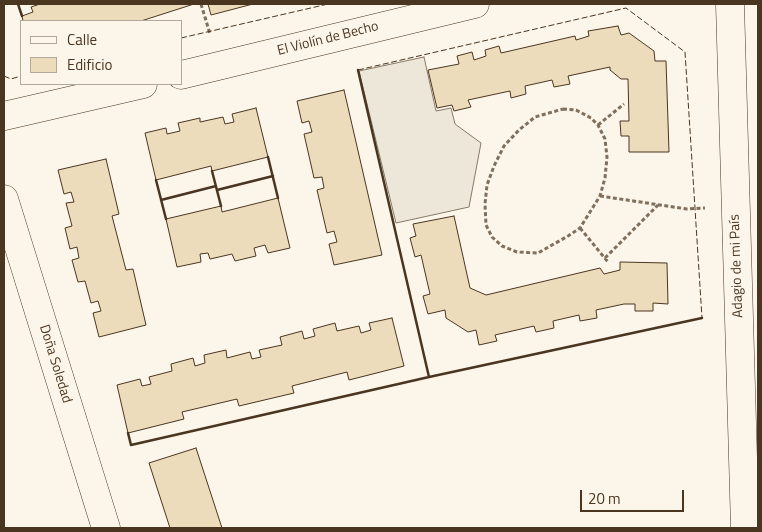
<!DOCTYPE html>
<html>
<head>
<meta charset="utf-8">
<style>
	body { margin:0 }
	#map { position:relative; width:762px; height:532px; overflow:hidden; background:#fbf6e9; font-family:"Titillium Web",sans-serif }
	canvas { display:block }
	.frame { position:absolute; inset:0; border:5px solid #4a3520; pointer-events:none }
	.legend { position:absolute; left:20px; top:20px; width:162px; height:65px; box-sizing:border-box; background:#fbf6e9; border:1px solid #b4a999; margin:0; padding:6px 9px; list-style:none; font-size:15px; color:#4a3520 }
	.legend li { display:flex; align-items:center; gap:10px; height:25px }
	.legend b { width:25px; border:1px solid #b4a999 }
	.scale { position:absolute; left:580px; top:490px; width:104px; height:22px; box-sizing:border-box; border:2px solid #4a3520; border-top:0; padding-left:6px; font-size:15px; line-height:18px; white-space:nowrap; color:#4a3520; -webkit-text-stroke:4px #fbf6e9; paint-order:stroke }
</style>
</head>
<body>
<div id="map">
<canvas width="762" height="532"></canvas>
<div class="frame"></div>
<ul class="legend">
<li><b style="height:6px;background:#fbf6e9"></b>Calle</li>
<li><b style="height:14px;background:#ecdcbc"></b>Edificio</li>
</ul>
<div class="scale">20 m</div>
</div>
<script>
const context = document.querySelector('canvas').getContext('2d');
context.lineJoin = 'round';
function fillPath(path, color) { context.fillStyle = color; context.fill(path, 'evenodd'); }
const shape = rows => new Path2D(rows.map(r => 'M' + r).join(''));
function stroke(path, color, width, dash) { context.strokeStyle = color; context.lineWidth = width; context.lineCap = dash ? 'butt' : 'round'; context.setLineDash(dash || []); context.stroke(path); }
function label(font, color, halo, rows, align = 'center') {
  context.font = font + ' "Titillium Web",sans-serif'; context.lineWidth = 4; context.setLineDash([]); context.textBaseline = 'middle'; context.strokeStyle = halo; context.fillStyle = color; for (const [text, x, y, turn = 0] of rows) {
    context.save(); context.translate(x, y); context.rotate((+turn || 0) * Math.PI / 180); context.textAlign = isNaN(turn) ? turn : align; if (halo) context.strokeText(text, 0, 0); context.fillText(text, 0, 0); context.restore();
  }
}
const parking = shape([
	[424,57,436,111,451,108,455,124,481,143,469,207,396,223,359,71,424,57]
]);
const building = shape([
	[40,4,194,4,141,21,23,21,22,16,33,12,31,7,40,4],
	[208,4,253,4,211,15,208,4],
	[618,26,621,35,629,33,654,51,655,61,666,61,669,152,629,152,629,136,621,136,620,121,629,121,628,79,621,79,610,70,610,67,568,76,570,84,554,87,552,80,525,86,526,94,511,98,510,91,468,100,471,107,454,111,452,105,437,108,428,70,459,64,457,56,472,52,474,60,486,56,485,50,499,46,501,53,575,36,576,40,589,36,588,31,618,26],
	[344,90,382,255,334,265,329,244,337,242,334,231,327,233,317,190,324,188,322,177,314,178,304,134,312,132,309,121,302,123,297,101,344,90],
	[256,108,268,157,212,171,211,166,156,180,145,133,166,128,167,134,180,131,178,123,200,118,200,122,223,117,225,124,234,122,232,114,256,108],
	[106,159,119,214,112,216,126,270,133,269,146,325,99,337,93,313,101,311,98,301,91,303,85,281,78,282,72,260,79,258,77,247,70,249,65,228,72,226,66,203,74,202,71,192,64,194,58,170,106,159],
	[278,198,290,248,268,253,265,245,254,248,256,256,235,261,232,254,210,259,208,253,200,254,201,262,177,267,166,219,221,206,222,212,278,198],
	[454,216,470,288,486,295,600,268,604,274,620,270,620,262,667,263,668,304,653,303,653,311,635,311,635,304,624,304,596,310,597,318,580,321,579,315,553,321,554,328,536,332,534,326,495,335,497,341,479,345,476,330,468,332,446,318,445,310,428,314,423,296,430,294,421,255,415,257,410,238,416,236,413,224,454,216],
	[392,318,404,366,349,380,347,372,292,386,294,393,239,406,237,399,182,412,184,419,128,433,117,385,140,379,142,386,151,384,149,377,172,371,171,364,193,358,195,366,205,363,204,355,226,350,227,358,250,352,252,359,261,357,259,350,282,345,280,337,302,331,304,339,315,336,313,329,335,323,337,331,359,326,361,333,371,330,369,323,392,318],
	[196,448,222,528,170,528,149,463,196,448]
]);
const path = shape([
	[201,4,210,34],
	[563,109,576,110,591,118,598,125,605,139,607,157,605,178,600,196,580,228,568,236,538,253,517,252,502,246,492,237,486,225,485,204,487,185,494,166,504,146,519,130,535,117,563,109],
	[598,125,624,104],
	[600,196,687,209,705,208],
	[580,228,608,262],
	[605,258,658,205]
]);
const street = shape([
	[730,4,745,528],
	[181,75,475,4],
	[4,116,143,84],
	[4,199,106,528]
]);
const fence = shape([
	[181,38,328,4],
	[358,70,626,8,685,52,702,318],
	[4,76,11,79,21,76]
]);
const wall = shape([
	[18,4,22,16],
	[358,70,429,377,702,318],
	[268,157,278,198],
	[212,171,221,206],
	[156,180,166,219],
	[217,190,273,176],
	[161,200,216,186],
	[128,433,131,445,429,377]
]);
const streetNames = [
	["El Violín de Becho",328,39,-14],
	["Adagio de mi País",737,266,-92],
	["Doña Soledad",55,364,73]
];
fillPath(parking, '#ede7d9');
stroke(parking, '#887966', 1);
fillPath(building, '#ecdcbc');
stroke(building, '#4a3520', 1);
stroke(street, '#4a3520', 29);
stroke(path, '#7f6f5c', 3, [4, 2.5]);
stroke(street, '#fbf6e9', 28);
stroke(fence, '#4a3520', 1, [6, 2.5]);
stroke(wall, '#4a3520', 2.5);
label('14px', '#4a3520', '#fbf6e9', streetNames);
</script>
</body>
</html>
